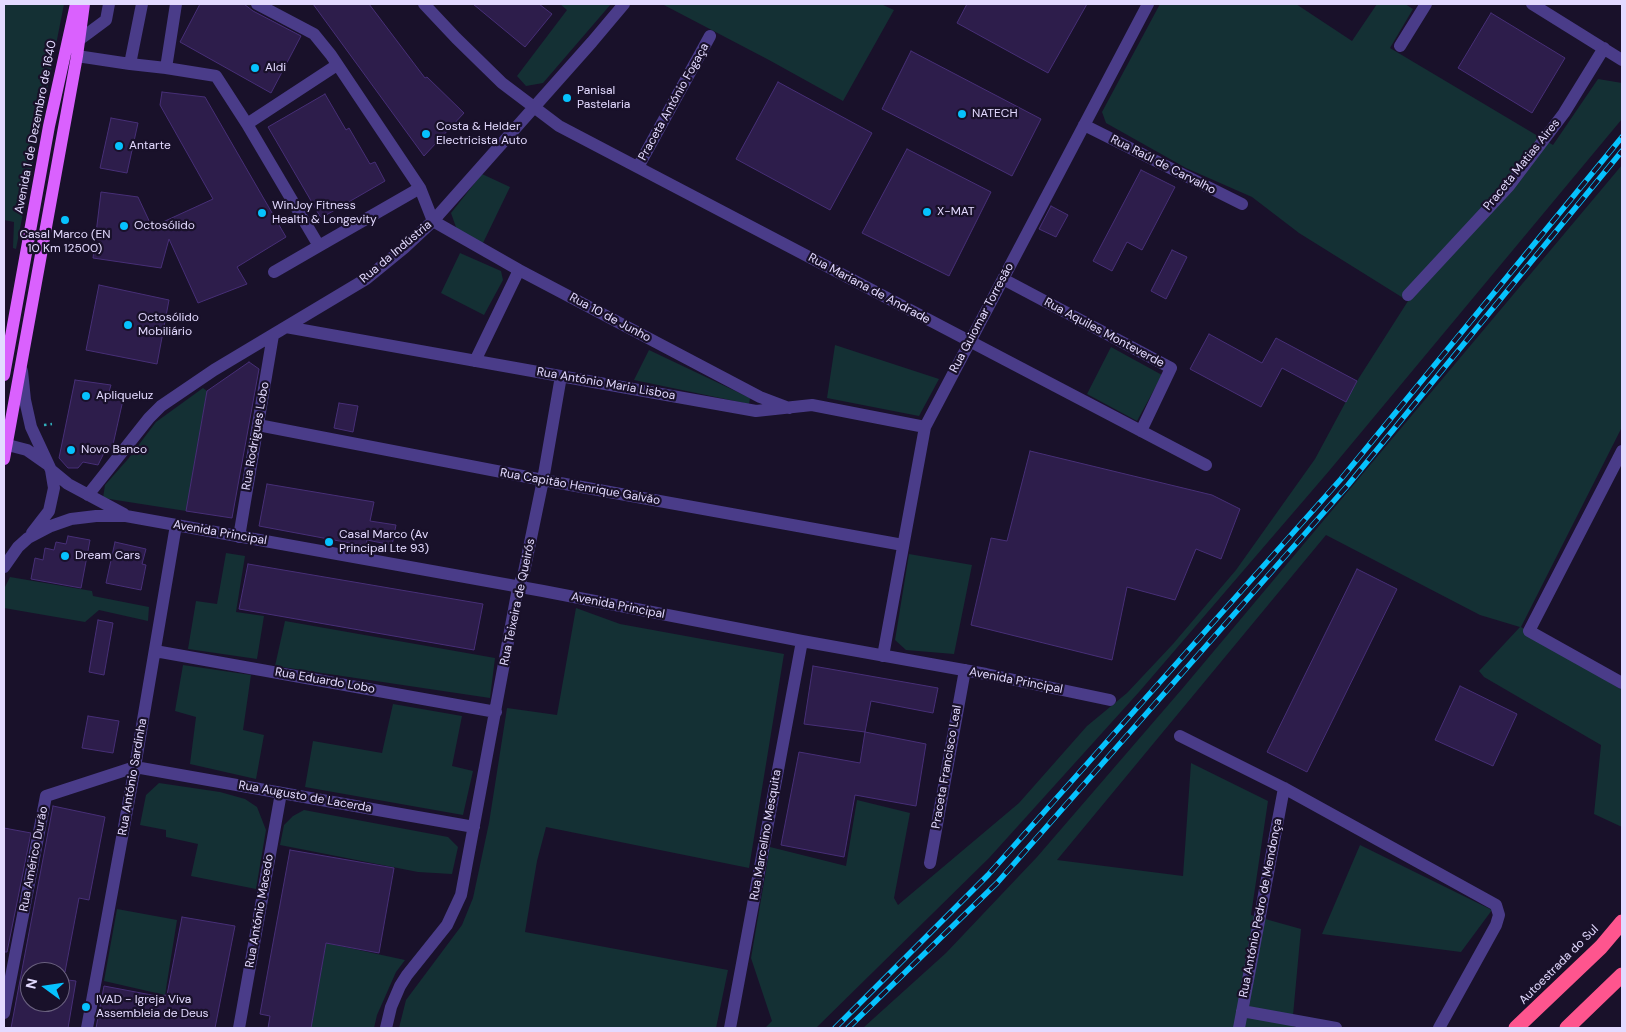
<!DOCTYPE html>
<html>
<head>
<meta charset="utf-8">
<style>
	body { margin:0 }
	#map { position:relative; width:1626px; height:1032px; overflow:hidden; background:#19112a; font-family:"DM Sans",sans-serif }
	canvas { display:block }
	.frame { position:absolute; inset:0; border:5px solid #e3daff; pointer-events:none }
	.north { position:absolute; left:20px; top:962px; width:50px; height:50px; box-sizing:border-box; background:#19112a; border:1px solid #6a617f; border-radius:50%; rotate:284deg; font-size:14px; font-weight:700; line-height:20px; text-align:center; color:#e3daff }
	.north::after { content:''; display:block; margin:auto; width:18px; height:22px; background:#06c2fe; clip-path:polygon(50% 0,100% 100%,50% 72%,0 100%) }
</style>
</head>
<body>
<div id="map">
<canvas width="1626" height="1032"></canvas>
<div class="frame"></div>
<div class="north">N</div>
</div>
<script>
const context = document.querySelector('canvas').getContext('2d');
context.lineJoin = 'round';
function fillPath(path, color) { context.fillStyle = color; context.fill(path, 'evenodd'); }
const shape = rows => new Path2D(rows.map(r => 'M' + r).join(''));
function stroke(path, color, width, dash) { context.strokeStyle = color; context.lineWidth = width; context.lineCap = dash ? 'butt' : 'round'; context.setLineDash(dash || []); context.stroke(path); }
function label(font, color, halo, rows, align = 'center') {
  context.font = font + ' "DM Sans",sans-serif'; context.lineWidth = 4.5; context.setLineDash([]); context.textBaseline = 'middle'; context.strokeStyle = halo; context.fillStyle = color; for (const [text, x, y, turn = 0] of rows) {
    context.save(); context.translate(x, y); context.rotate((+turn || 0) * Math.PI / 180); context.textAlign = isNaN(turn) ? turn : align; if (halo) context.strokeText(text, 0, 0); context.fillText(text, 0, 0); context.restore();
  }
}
const green = shape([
	[4,4,64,4,16,249,13,248,14,222,4,220],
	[560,4,611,4,543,83,526,86,517,76,567,10],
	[662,4,881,4,894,10,843,101,769,60],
	[1160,4,1296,4,1352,41,1377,4,1405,4,1413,9,1390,48,1553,145,1598,79,1622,83,1622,119,1329,471,1139,692,989,858,816,1028,765,1028,772,1021,751,958,770,847,846,866,857,800,910,813,894,898,898,905,1019,803,1087,726,1127,693,1173,644,1236,570,1315,459,1357,381,1408,301,1299,233,1252,197,1186,168,1106,123,1102,112],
	[1622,165,1622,427,1521,627,1622,690,1622,827,1594,814,1601,745,1484,677,1479,671,1520,627,1480,615,1326,535,1057,860,1183,876,1191,763,1268,801,1251,915,1301,929,1292,1026,1300,1028,863,1028,946,953,1037,857,1182,689],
	[482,174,510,187,482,245,457,230,451,213],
	[460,253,501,271,503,280,484,315,441,293],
	[835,345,939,379,919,416,827,398],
	[1111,347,1162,375,1137,421,1087,394],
	[649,350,750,398,749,404,634,380],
	[203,388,207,391,186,511,103,498,105,485,128,459,156,422],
	[226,553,245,556,236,612,264,616,257,659,188,649,196,601,217,604],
	[909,554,972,565,954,654,906,650,895,640],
	[10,577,92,591,93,596,149,607,148,621,99,610,85,622,4,608,4,589],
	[576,608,620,624,784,654,749,868,546,827,537,861,525,932,728,970,716,1028,399,1028,406,1000,462,925,473,898,489,823,507,708,557,715],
	[285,621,495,658,490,698,275,666],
	[183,665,251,675,243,730,264,735,256,779,190,764,196,717,175,711],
	[393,704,462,716,452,766,473,771,463,815,305,787,313,741,382,753],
	[159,783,220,792,245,799,257,807,266,830,256,889,191,876,198,844,166,837,166,830,140,825,146,795],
	[304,810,448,837,458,847,452,874,418,872,280,845,284,825,293,816],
	[1360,845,1492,910,1461,952,1322,934],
	[117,909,177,920,165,995,104,981],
	[326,943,405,960,396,972,377,1015,374,1028,311,1028]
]);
const building = shape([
	[200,4,244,4,253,11,301,36,271,93,180,42,200,4],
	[313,4,369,4,425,78,427,77,464,113,424,156,313,4],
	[473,4,539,4,552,14,525,47,473,4],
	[967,4,1087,4,1048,73,957,23,967,4],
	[1491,13,1565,58,1532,113,1458,68,1491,13],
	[911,51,1041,119,1012,176,882,109,911,51],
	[778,82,872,133,830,210,736,159,778,82],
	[162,92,205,97,286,237,237,267,247,284,198,303,169,239,161,268,93,258,101,192,138,197,152,227,213,199,160,105,162,92],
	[325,94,346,130,349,128,370,164,375,162,385,181,321,218,268,127,325,94],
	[111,118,138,123,127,173,100,168,111,118],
	[907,149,991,192,949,276,862,233,907,149],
	[1141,170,1175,187,1142,250,1127,242,1112,271,1093,261,1141,170],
	[1051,206,1068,215,1056,237,1039,229,1051,206],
	[1172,250,1187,257,1166,299,1151,291,1172,250],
	[99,285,169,300,157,364,86,350,99,285],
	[1209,334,1262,363,1276,338,1357,381,1346,402,1282,368,1261,407,1190,369,1209,334],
	[249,362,259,369,232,518,186,511,207,391,249,362],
	[75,380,111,385,108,395,123,400,112,449,106,449,98,465,83,462,78,468,68,468,59,458,75,380],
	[339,403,358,406,353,432,334,428,339,403],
	[1030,451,1212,495,1240,509,1221,559,1196,549,1175,600,1127,587,1112,660,971,625,991,538,1007,541,1030,451],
	[267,484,374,502,370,521,396,525,392,545,367,540,366,546,259,526,267,484],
	[68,536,90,540,81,588,31,579,35,558,43,560,45,548,54,550,56,542,66,544,68,536],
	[115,542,146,549,142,564,146,565,141,590,106,583,115,542],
	[248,564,483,604,474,650,239,609,248,564],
	[1357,569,1397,589,1307,772,1267,752,1357,569],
	[98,620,113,623,104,675,89,672,98,620],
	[813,666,938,688,933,713,871,701,865,732,804,724,813,666],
	[1460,686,1517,714,1493,766,1435,740,1460,686],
	[88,716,119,721,113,753,82,748,88,716],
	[865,732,926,744,916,806,855,795,844,857,781,845,799,752,860,763,865,732],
	[53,806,105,817,89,900,79,898,65,972,30,972,30,1002,60,1002,60,979,76,981,68,1028,11,1028,53,806],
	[4,828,31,833,7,952,4,952,4,828],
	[290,850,394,868,379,953,326,943,311,1028,268,1028,270,1016,260,1014,290,850],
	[182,917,235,926,215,1028,96,1028,104,986,157,996,167,995,182,917]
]);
const path = shape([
	[44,425,52,424]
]);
const minor = shape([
	[142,4,130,64,166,68,216,76,247,124,319,246,420,188],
	[257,4,314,34,331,55,420,188,433,221,519,270,760,397,789,408],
	[424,4,456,38,502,83,559,126,1206,465],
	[1532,4,1622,60],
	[79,40,106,20,109,4],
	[1400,46,1426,4],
	[77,56,130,64],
	[166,68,176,4],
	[247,124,337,65],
	[1084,125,1242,204],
	[638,167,710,36],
	[274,272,319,246],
	[1003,279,1171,368,1141,431],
	[1408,295,1509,186,1564,113,1604,48],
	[286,327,756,411,812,405,925,427],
	[475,361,519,270],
	[22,371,25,400,31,427,51,470,68,484,124,514],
	[258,425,543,480,903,545],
	[4,444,27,450,47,464],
	[1622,451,1529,631,1622,683],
	[88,495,149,418,161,406,214,370,366,279,404,248,433,221,592,42,624,4],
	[32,533,49,511,54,488,51,470],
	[239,537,273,335],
	[4,567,18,547,28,538,51,526,71,519,96,516,126,516,543,591,802,641,986,674,1110,700],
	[155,651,496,712],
	[883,656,925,427,1148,4],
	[1180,736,1284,788,1496,905,1499,915,1496,925,1439,1028],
	[930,863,965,670],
	[1242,1011,1336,1028],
	[4,1013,46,796,135,767,474,827],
	[87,1028,135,767,176,525],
	[239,1028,281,793],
	[386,1028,391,1007,400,986,407,975,447,925,461,895,518,588,524,572,543,480,561,376],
	[730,1028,802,641],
	[1239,1028,1284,788]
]);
const major = shape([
	[4,375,49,126,76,4],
	[4,459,77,56,84,4]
]);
const highway = shape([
	[1516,1028,1601,947,1622,922],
	[1567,1028,1622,975]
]);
const rail = shape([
	[835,1028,988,875,1341,479,1622,137],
	[848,1028,997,883,1348,485,1622,151]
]);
const markers = [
	[255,68,5,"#06c2fe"],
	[567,98,5,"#06c2fe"],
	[962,114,5,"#06c2fe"],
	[426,134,5,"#06c2fe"],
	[119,146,5,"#06c2fe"],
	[927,212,5,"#06c2fe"],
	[262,213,5,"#06c2fe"],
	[65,220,5,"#06c2fe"],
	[124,226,5,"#06c2fe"],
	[128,325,5,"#06c2fe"],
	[86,396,5,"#06c2fe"],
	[71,450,5,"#06c2fe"],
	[329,542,5,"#06c2fe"],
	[65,556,5,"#06c2fe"],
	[86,1007,5,"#06c2fe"]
];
const poiNames = [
	["Aldi",265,68],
	["Panisal",577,91],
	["Pastelaria",577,105],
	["NATECH",972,114],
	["Costa & Helder",436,127],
	["Electricista Auto",436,141],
	["Antarte",129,146],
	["WinJoy Fitness",272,206],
	["Health & Longevity",272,220],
	["X-MAT",937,212],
	["Octosólido",134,226],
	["Casal Marco (EN",65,235,"center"],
	["10 Km 12500)",65,249,"center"],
	["Octosólido",138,318],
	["Mobiliário",138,332],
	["Apliqueluz",96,396],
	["Novo Banco",81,450],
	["Casal Marco (Av",339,535],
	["Principal Lte 93)",339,549],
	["Dream Cars",75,556],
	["IVAD - Igreja Viva",96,1000],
	["Assembleia de Deus",96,1014]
];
const streetNames = [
	["Praceta António Fogaça",674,102,-61],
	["Avenida 1 de Dezembro de 1640",36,127,-79],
	["Rua Raúl de Carvalho",1163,165,27],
	["Praceta Matias Aires",1522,165,-51],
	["Rua da Indústria",396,252,-40],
	["Rua Mariana de Andrade",869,289,28],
	["Rua 10 de Junho",610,318,28],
	["Rua Guiomar Torresão",982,318,-62],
	["Rua Aquiles Monteverde",1104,333,28],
	["Rua António Maria Lisboa",606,384,10],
	["Rua Rodrigues Lobo",256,436,-80],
	["Rua Capitão Henrique Galvão",580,487,10],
	["Avenida Principal",220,533,10],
	["Rua Teixeira de Queirós",518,602,-78],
	["Avenida Principal",618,606,11],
	["Rua Eduardo Lobo",325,681,10],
	["Avenida Principal",1016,681,11],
	["Praceta Francisco Leal",947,767,-80],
	["Rua António Sardinha",133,777,-80],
	["Rua Augusto de Lacerda",305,797,10],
	["Rua Marcelino Mesquita",766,835,-80],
	["Rua Américo Durão",34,859,-79],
	["Rua António Pedro de Mendonça",1261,908,-79],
	["Rua António Macedo",260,911,-80],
	["Autoestrada do Sul",1559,965,-45]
];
fillPath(green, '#143034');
fillPath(building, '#2d1d4b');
stroke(building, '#472f77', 1);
stroke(path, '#31b0bc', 2.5, [2.5, 4]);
stroke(minor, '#4a3c89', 12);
stroke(major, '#da61fe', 12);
stroke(highway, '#fe558e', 15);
stroke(rail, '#06c2fe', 5.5);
stroke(rail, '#19112a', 4, [11]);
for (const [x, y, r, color] of markers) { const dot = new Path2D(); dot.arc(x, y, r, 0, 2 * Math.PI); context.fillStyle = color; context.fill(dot); stroke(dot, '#19112a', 2); }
label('12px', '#e3daff', '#19112a', poiNames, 'left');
label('12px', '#e3daff', '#19112a', streetNames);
</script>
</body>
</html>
